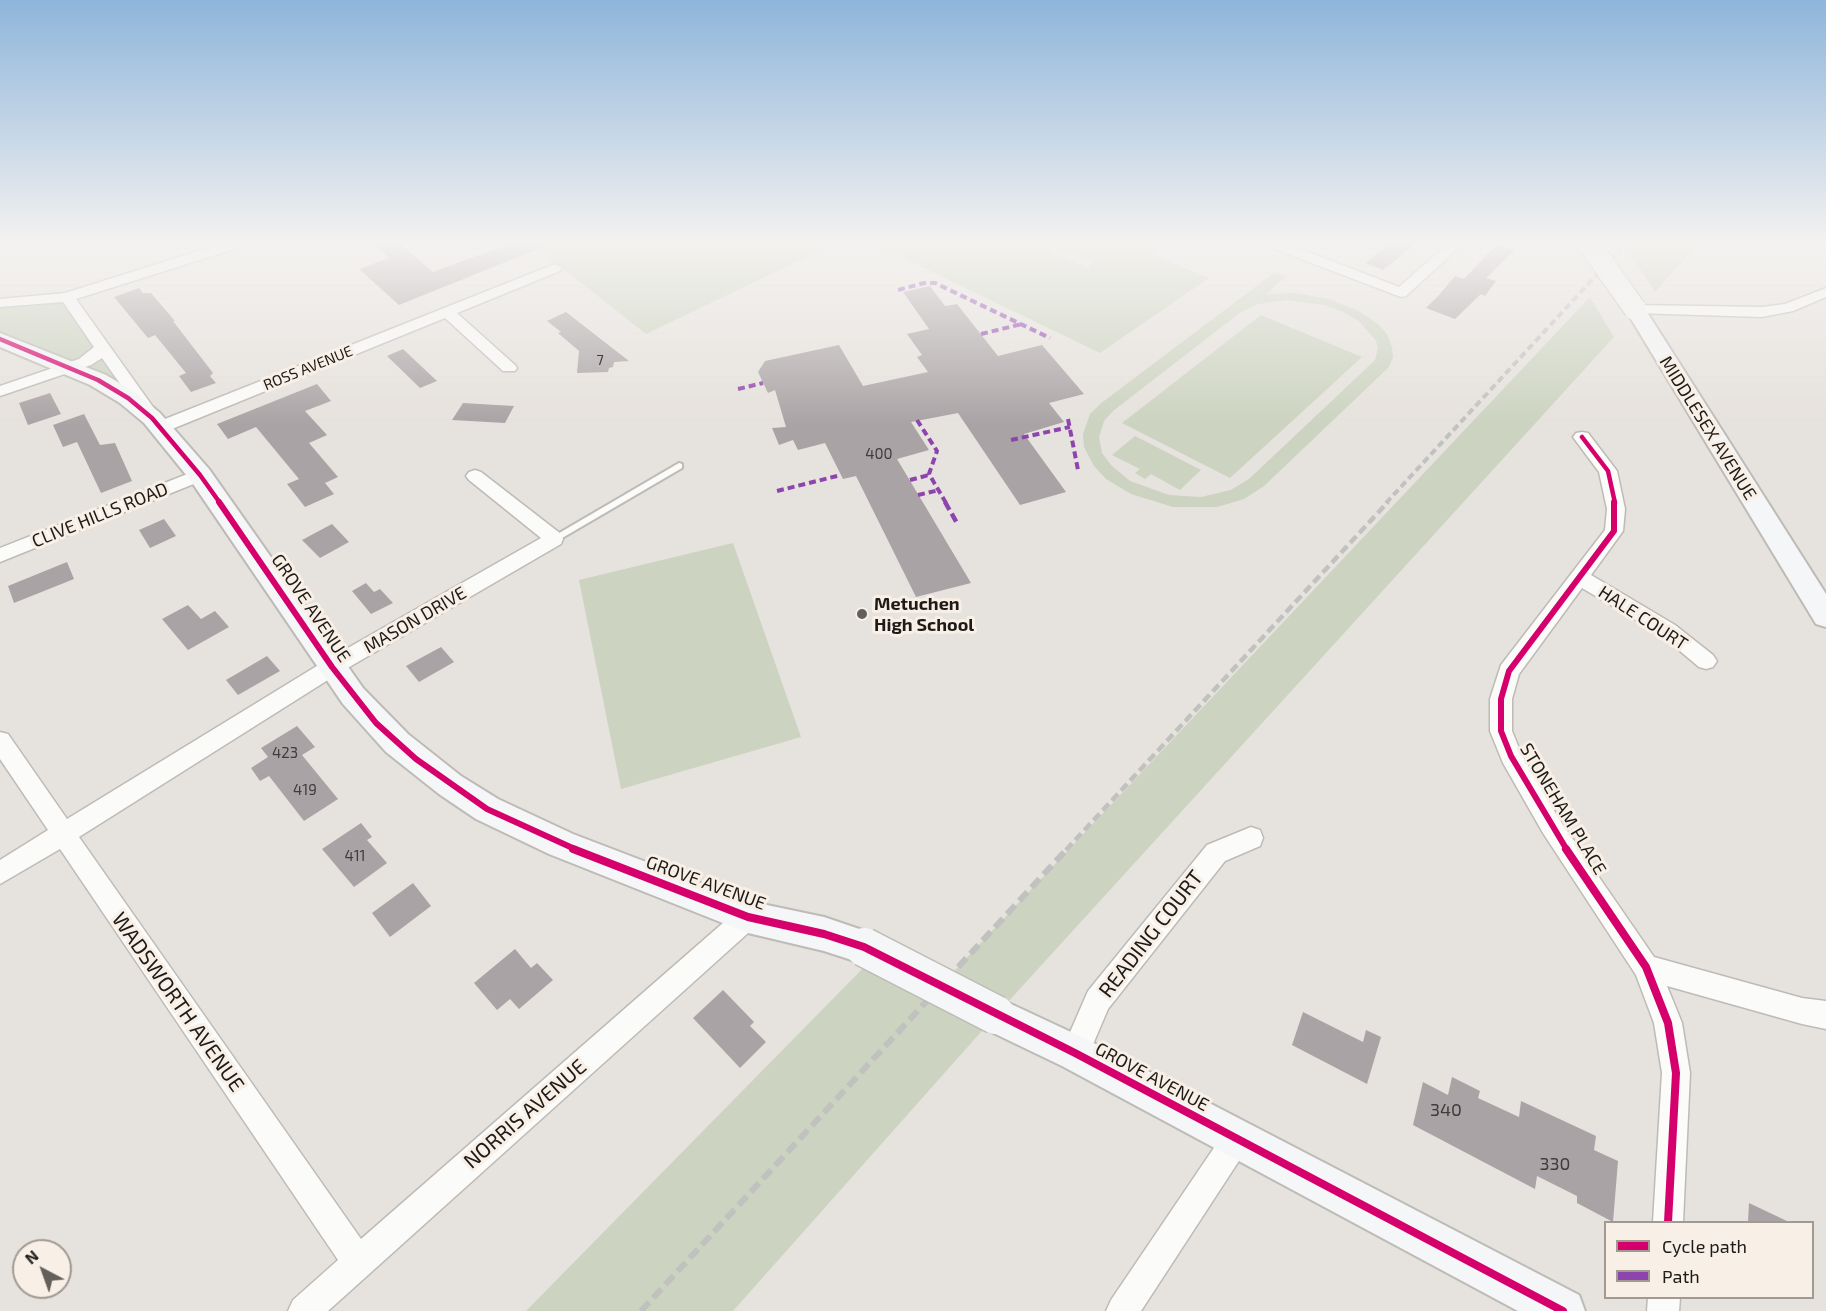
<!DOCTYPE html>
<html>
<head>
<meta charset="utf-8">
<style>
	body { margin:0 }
	#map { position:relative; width:1826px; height:1311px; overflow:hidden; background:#e6e2dd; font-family:"Exo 2",sans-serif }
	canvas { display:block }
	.legend { position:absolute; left:1604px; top:1221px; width:210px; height:78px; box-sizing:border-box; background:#f8efe6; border:2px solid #a09a93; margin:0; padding:8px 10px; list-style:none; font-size:18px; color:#1d1a17 }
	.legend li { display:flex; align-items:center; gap:12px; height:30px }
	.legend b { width:30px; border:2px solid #a09a93 }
	.north { position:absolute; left:12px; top:1239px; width:60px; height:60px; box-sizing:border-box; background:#f8efe6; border:2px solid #a09a93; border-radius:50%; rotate:319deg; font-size:16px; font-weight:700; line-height:24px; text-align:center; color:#1d1a17 }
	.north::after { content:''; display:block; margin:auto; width:21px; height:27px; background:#63605c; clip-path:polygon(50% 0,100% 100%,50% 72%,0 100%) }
</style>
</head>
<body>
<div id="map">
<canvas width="1826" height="1311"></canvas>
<ul class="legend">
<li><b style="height:8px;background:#d6006c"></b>Cycle path</li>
<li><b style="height:8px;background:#8e44ad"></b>Path</li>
</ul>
<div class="north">N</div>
</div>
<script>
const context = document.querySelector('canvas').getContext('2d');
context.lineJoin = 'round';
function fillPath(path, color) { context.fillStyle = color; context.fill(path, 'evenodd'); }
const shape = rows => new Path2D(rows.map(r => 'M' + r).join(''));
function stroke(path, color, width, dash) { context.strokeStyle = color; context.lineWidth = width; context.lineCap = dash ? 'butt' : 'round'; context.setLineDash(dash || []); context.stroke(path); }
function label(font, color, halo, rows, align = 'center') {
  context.font = font + ' "Exo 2",sans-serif'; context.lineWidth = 6; context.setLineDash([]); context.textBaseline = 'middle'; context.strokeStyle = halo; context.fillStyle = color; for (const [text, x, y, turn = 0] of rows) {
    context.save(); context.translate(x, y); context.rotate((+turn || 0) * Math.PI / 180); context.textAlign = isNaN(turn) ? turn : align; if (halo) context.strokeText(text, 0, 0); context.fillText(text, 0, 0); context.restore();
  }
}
const green = shape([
	[528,241,840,241,646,334],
	[879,241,1027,241,1089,268,1091,261,1047,241,1169,241,1151,254,1209,278,1100,353,874,244],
	[1642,241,1701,241,1655,292,1630,254],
	[1275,272,1287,276,1266,294,1296,293,1328,299,1357,310,1378,324,1387,334,1392,347,1393,358,1388,368,1264,486,1244,499,1217,507,1173,507,1131,494,1106,479,1094,466,1084,447,1083,434,1090,414,1100,404],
	[1286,300,1324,305,1343,312,1360,322,1376,341,1378,348,1375,360,1249,479,1231,490,1201,497,1169,495,1130,481,1111,465,1102,453,1099,437,1104,421,1113,411,1241,312,1258,304],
	[67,297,145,411,0,339,0,303],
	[1590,297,1614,337,996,1015,733,1311,526,1311,876,955,941,985],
	[1261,315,1362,357,1230,478,1122,423],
	[1135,436,1201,470,1180,490,1151,474,1145,479,1135,473,1140,469,1112,455],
	[733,543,801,737,621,789,579,580]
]);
const building = shape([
	[371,241,397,241,433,272,517,241,536,241,538,249,399,305,359,269,389,258],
	[1393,241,1419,241,1383,270,1365,263],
	[1497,244,1515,250,1486,278,1496,281,1485,296,1481,294,1455,319,1426,308,1439,295,1455,276,1464,279],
	[930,286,945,306,957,304,998,356,1042,345,1084,394,1049,403,1064,422,1024,434,1066,492,1020,505,958,413,911,422,929,450,897,459,971,583,916,597,856,476,843,479,825,443,798,450,793,440,779,445,772,428,786,427,775,390,768,393,758,372,765,361,839,345,863,386,928,372,917,357,922,355,907,334,929,329,903,292],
	[139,288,143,293,151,293,175,321,173,321,213,373,210,376,216,383,191,392,179,376,186,373,155,335,148,338,114,297],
	[566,312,629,361,614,362,613,367,609,368,608,372,577,373,579,351,558,333,561,332,547,321],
	[403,349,437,381,420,388,387,356],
	[317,384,331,401,305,411,327,435,309,443,338,477,325,483,334,494,305,507,287,484,299,479,256,427,228,439,217,424],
	[50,393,61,414,28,425,19,403],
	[463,403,514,406,505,423,452,420],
	[84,414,100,445,115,443,132,481,101,493,77,442,63,447,53,425],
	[164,519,176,536,150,548,139,530],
	[332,524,349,542,320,558,302,540],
	[67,562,74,579,14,603,8,586],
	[366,583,374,592,380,589,393,603,371,614,352,591],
	[188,605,201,619,215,611,229,627,188,650,162,619],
	[441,647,454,662,419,682,406,666],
	[267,656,280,671,238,695,226,680],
	[297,726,315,747,302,755,338,799,304,821,269,776,260,781,251,768,268,757,261,748],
	[361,823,372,837,367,840,387,863,354,887,322,849],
	[413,883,431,906,390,937,372,913],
	[515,949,531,968,537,963,553,980,519,1009,510,999,497,1010,474,983],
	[723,990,754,1022,750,1026,766,1042,740,1068,693,1018],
	[1303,1012,1363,1042,1366,1030,1381,1037,1367,1084,1292,1045],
	[1452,1077,1480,1091,1478,1098,1519,1117,1521,1101,1596,1136,1594,1150,1618,1161,1613,1222,1577,1203,1577,1196,1537,1176,1535,1189,1413,1125,1423,1082,1448,1095],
	[1749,1203,1789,1222,1748,1222]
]);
const lane = shape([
	[679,463,682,464,682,468,557,541,551,541,549,539,679,463]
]);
const street = shape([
	[230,241,252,241,250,244,76,299,158,414,156,418,144,418,102,358,91,365,0,396,0,386,79,359,94,347,63,302,0,307,0,299,65,293,230,241],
	[1260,241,1280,241,1399,287,1451,241,1466,241,1406,296,1401,297,1262,244,1260,241],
	[555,264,562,268,560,271,457,313,515,365,517,368,515,371,503,371,445,318,167,431,155,431,152,427,155,423,555,264],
	[1826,288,1826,297,1793,311,1762,317,1635,313,1628,309,1635,305,1762,307,1785,304,1826,288],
	[1582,432,1588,433,1617,471,1625,509,1623,531,1591,575,1675,625,1713,655,1717,661,1713,667,1706,669,1699,667,1661,635,1582,588,1519,674,1512,699,1512,731,1521,753,1559,819,1654,957,1802,998,1826,1001,1826,1029,1802,1024,1667,986,1682,1023,1690,1073,1683,1222,1653,1222,1662,1073,1654,1023,1636,975,1543,833,1503,763,1490,731,1490,699,1501,665,1605,530,1607,509,1599,472,1573,437,1576,433,1582,432],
	[200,469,206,471,209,475,206,479,0,562,0,548,200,469],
	[475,470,481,472,561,534,563,539,561,544,339,673,79,837,361,1239,739,909,748,905,757,909,761,917,757,925,328,1311,288,1311,293,1300,338,1260,60,849,0,884,0,860,48,830,0,759,0,732,8,734,67,819,325,661,541,538,469,480,466,476,469,472,475,470],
	[1251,827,1260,830,1263,838,1260,846,1225,861,1108,1009,1085,1063,1075,1067,1065,1063,1061,1053,1088,991,1207,845,1251,827],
	[1236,1125,1246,1130,1251,1140,1246,1150,1141,1311,1106,1311,1111,1300,1226,1130,1236,1125],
	[1648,1298,1680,1298,1679,1311,1647,1311,1648,1298]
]);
const secondary = shape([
	[1635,303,1642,305,1645,309,1826,594,1826,627,1816,624,1625,309,1628,305,1635,303],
	[0,333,106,375,136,393,160,413,209,469,363,688,408,734,461,776,498,799,573,834,748,901,824,917,877,935,882,947,877,959,864,964,824,951,748,933,549,854,476,819,439,794,386,752,343,704,191,481,144,423,120,403,90,385,0,347,0,333],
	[996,997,1088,1040,1579,1295,1585,1311,1518,1311,1062,1066,983,1028,978,1015,983,1002,996,997]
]);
const railFar2 = shape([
	[1386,503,1628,241]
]);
const railFar1 = shape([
	[1066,850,1388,502]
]);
const rail = shape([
	[641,1311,1067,849]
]);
const secondaryBridgeFar1 = shape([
	[1587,241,1635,309]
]);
const secondaryBridge = shape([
	[864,947,996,1015]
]);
const quietFar1 = shape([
	[898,290,924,283,935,283,1050,338],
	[981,334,1022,324],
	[738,389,763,383],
	[1068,419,1078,470],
	[917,420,937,451,929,474,946,503],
	[1011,440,1070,427],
	[910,480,929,475],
	[777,491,841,475],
	[918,495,939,490]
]);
const quiet = shape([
	[945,502,957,523]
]);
const cyclewayFar2 = shape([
	[0,339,98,380,128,398,152,418,200,475,220,503],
	[1582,437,1608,471,1615,503]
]);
const cyclewayFar1 = shape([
	[219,502,332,667,376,723,416,759,487,809,577,850],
	[1567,850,1511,756,1501,731,1501,699,1509,671,1614,531,1614,502]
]);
const cycleway = shape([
	[573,849,748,917,824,934,864,947,1075,1053,1563,1311],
	[1566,849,1646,967,1668,1023,1676,1073,1668,1222]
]);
const markers = [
	[862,614,6,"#63605c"]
];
const farNumbernames = [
	["7",600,360]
];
const farStreetnames = [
	["ROSS AVENUE",308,368,-22]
];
const numberNames = [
	["400",879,454],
	["423",285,753],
	["419",305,790],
	["411",355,856]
];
const streetNames = [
	["MIDDLESEX AVENUE",1708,428,58],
	["CLIVE HILLS ROAD",100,515,-22],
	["GROVE AVENUE",311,608,56],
	["HALE COURT",1643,618,33],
	["MASON DRIVE",415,620,-30],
	["STONEHAM PLACE",1563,809,59],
	["GROVE AVENUE",706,883,20],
	["GROVE AVENUE",1152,1077,28]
];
const poiNames = [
	["Metuchen",874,604],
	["High School",874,625]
];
const nearNumbernames = [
	["340",1446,1110],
	["330",1555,1164]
];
const nearStreetnames = [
	["READING COURT",1151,934,-52],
	["WADSWORTH AVENUE",178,1002,55],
	["NORRIS AVENUE",525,1114,-41]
];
fillPath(green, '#ccd3c0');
fillPath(building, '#aaa3a5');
stroke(lane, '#bebbb7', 4);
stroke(street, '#bebbb7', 3);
stroke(secondary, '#bebbb7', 4);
fillPath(lane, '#fbfbfa');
fillPath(street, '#fbfbfa');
fillPath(secondary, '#f5f6f7');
stroke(railFar2, '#c1c1bf', 4, [7, 4]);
stroke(railFar1, '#c1c1bf', 4.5, [9, 4.5]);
stroke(rail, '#c1c1bf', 6, [12, 6]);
stroke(secondaryBridgeFar1, '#bebbb7', 24, []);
stroke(secondaryBridge, '#bebbb7', 41, []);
stroke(secondaryBridgeFar1, '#f5f6f7', 22);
stroke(secondaryBridge, '#f5f6f7', 38);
stroke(quietFar1, '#8e44ad', 4, [7, 4]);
stroke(quiet, '#8e44ad', 4.5, [9, 4.5]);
stroke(cyclewayFar2, '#d6006c', 4.5);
stroke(cyclewayFar1, '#d6006c', 6);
stroke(cycleway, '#d6006c', 8);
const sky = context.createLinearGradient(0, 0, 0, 425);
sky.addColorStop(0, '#8eb5db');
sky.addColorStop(0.57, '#f4f2f0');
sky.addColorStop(1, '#f4f2f000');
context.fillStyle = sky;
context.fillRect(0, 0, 1826, 425);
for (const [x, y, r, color] of markers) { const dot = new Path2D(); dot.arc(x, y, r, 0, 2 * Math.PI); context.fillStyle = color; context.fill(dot); stroke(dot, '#f8efe6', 2); }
label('14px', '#403c3a', null, farNumbernames);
label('15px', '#1d1a17', '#f8efe6', farStreetnames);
label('15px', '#403c3a', null, numberNames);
label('18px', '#1d1a17', '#f8efe6', streetNames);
label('bold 18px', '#1d1a17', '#f8efe6', poiNames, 'left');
label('18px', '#403c3a', null, nearNumbernames);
label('21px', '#1d1a17', '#f8efe6', nearStreetnames);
</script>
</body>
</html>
